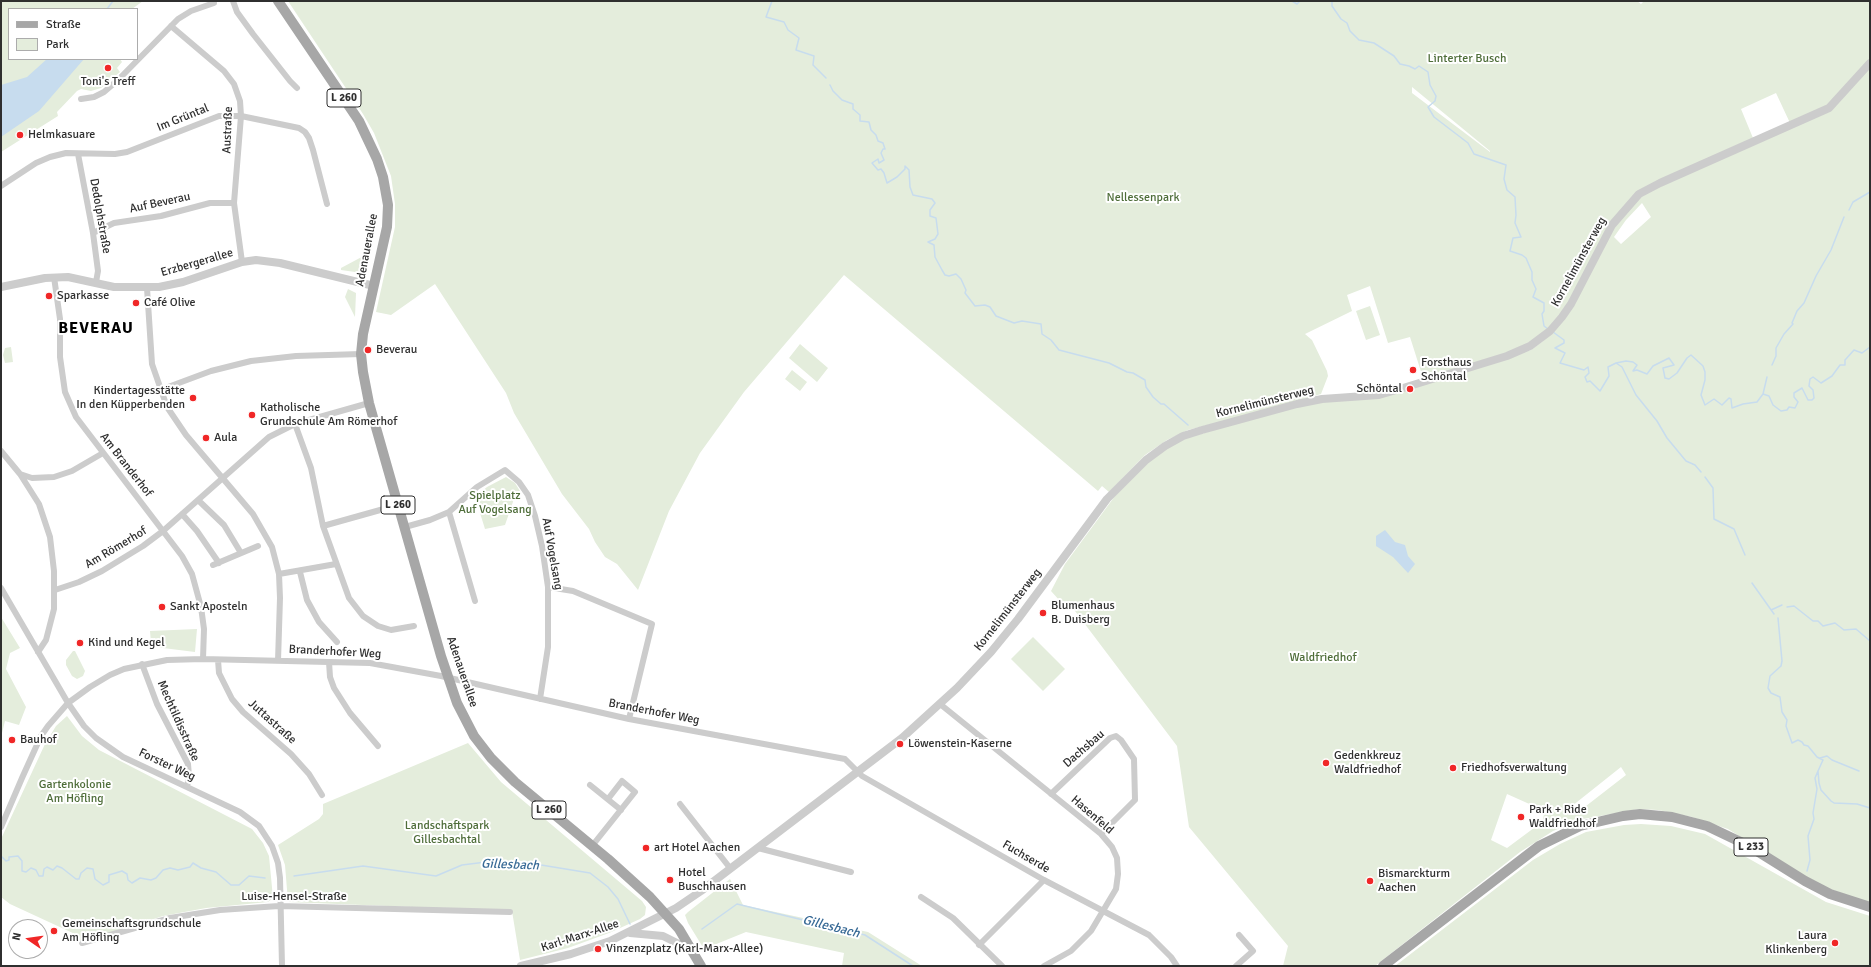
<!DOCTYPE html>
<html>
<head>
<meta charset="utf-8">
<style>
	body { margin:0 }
	#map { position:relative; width:1871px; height:967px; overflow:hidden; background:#fff; font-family:Signika,sans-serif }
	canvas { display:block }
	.frame { position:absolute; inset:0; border:2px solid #2f2f2f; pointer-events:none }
	.legend { position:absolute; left:8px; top:8px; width:130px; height:52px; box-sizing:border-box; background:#fff; border:1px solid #acacac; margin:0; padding:5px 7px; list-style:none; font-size:12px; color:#2f2f2f }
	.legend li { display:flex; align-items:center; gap:8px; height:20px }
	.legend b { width:20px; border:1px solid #acacac }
	.north { position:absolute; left:8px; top:919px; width:40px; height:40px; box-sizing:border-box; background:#fff; border:1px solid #acacac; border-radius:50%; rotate:283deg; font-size:11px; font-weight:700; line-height:16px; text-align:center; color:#2f2f2f }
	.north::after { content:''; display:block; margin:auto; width:14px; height:18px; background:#f02727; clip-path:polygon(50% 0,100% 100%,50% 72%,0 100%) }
</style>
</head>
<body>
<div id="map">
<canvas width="1871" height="967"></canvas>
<div class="frame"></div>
<ul class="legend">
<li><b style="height:5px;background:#a7a7a7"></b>Straße</li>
<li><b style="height:11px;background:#e4eddc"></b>Park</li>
</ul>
<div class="north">N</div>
</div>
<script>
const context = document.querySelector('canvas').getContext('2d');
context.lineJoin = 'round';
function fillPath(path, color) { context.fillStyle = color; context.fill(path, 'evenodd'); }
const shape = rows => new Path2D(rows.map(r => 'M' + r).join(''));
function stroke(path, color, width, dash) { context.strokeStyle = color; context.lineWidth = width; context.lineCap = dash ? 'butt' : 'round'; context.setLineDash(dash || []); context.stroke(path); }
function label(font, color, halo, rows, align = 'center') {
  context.font = font + ' Signika,sans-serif'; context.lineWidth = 4; context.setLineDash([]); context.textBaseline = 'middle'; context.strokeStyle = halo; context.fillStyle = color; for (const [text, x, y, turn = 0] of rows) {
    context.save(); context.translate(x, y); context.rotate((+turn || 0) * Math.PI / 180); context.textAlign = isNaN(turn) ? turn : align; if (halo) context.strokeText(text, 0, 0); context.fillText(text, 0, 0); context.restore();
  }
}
const green = shape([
	[1,1,143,1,132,9,9,9,9,59,120,59,122,62,117,68,120,72,101,88,91,91,81,89,77,91,57,112,58,116,1,152],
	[288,1,1637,1,1641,4,1644,1,1870,1,1870,58,1836,99,1821,109,1790,123,1776,93,1741,109,1753,138,1824,113,1870,66,1870,903,1830,889,1806,878,1728,829,1692,817,1658,810,1639,809,1583,819,1553,831,1520,852,1375,966,1283,966,1288,946,1189,827,1177,746,1072,607,1068,610,1051,591,1065,564,1115,496,1147,463,1166,449,1184,439,1293,407,1320,402,1371,398,1531,350,1543,341,1541,335,1514,351,1423,378,1410,337,1388,343,1370,286,1347,295,1352,311,1305,334,1312,340,1327,371,1328,376,1321,394,1285,405,1188,430,1167,440,1145,455,1109,492,1102,486,1098,491,844,275,744,392,700,453,669,511,638,590,617,564,605,557,595,542,589,529,562,494,514,413,506,393,435,284,391,315,376,312,395,227,395,204,391,176,374,133,363,114],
	[1412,87,1490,151,1490,152,1412,93],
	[1642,203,1651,217,1621,244,1614,237,1626,220],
	[1621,767,1626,775,1577,813,1572,806],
	[1507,794,1545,811,1542,822,1507,848,1491,840],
	[371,252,362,273,341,270,341,268],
	[348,289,356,293,355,317,345,297],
	[1370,306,1380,335,1366,340,1356,311],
	[800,344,828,368,817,382,789,358],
	[11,347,13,362,5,363,3,355,5,348],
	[792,370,807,382,800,391,785,379],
	[506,477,515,483,520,491,515,496,505,525,485,529,475,497,487,487],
	[1,617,20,648,10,653,6,669,26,707,19,725,5,721,1,737],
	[197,629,195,652,155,647,151,643,150,631],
	[1033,637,1065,669,1043,691,1011,659],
	[73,651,75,651,85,671,83,676,77,679,72,676,66,665,66,660],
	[67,716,82,736,99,750,252,829,263,843,269,856,273,898,268,902,206,908,163,916,80,943,77,935,10,904,1,897,1,839,45,744,56,726],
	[468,743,501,782,642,901,646,907,645,915,640,919,609,933,568,948,520,960,512,911,288,902,285,865,278,845,319,819,323,814,323,804],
	[1641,824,1671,826,1705,834,1826,902,1870,916,1870,966,1395,966,1533,860,1560,844,1586,832,1624,825],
	[730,879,743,905,868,932,922,966,842,966,844,953,746,932,704,949,688,923,685,915,688,912]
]);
const water = shape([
	[47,59,84,59,39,111,1,137,1,85,27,77],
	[1385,530,1395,542,1405,545,1408,556,1415,564,1408,573,1393,557,1376,546,1376,536]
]);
const stream = shape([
	[772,1,766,17,784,22,788,30,799,38,796,50,814,56,813,65,826,78],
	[1292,1,1297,4,1300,1],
	[1332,1,1332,6,1341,19,1347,23,1350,31,1359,40,1374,43,1394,56,1400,64,1409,66,1415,69,1419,66,1428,72,1430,85,1436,96,1435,101,1428,107,1434,117,1468,143,1474,154,1506,165,1504,179,1507,190,1515,197,1516,215,1515,223,1521,237,1513,238,1510,251,1522,255,1526,258,1532,272,1532,280,1536,289,1533,297,1544,303,1544,311,1542,314,1544,326,1548,329],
	[107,9,113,1],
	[830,85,833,91,842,100,853,104,853,109,860,115,860,121,869,122,871,130,876,135,878,141,883,143,885,149,883,149,881,153,884,160,879,163,878,159,872,163,878,170,881,169,884,173,887,183,897,177,905,169,905,166,909,170,910,187,913,195,932,199,935,203,930,210,930,216,936,218,938,234,935,239,928,242,934,245,935,257,942,270,945,275,949,276,956,274,961,279,966,290,965,293,975,306,985,305,990,307,996,316,1014,323,1022,321,1041,324,1042,334,1051,340,1059,350,1109,363,1127,372,1133,373,1145,380,1146,387,1153,397,1161,404,1164,404,1188,425],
	[1849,210,1853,202,1870,192],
	[1553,332,1564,340,1564,343,1555,348,1565,353,1560,363,1584,370,1588,367,1589,373,1585,377,1587,382,1590,381,1600,391,1609,376,1608,367,1616,363,1626,361,1633,362,1637,365,1633,371,1637,370,1647,374,1653,366,1669,358,1674,365,1663,368,1665,378,1669,379,1677,373,1687,358,1691,355,1703,366,1705,372,1705,380,1701,395,1705,405,1714,399,1722,405,1729,398,1731,399,1732,408,1743,404,1757,402,1763,394,1769,396,1773,405,1781,411,1787,410,1789,407,1795,408,1798,402,1794,397,1794,393,1802,388,1808,400,1812,400,1814,398,1813,390,1809,386,1810,379,1813,377,1821,383,1832,376,1840,365,1845,365,1845,360,1854,350,1862,353,1870,347],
	[1616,363,1622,367,1636,395,1657,421,1667,438,1686,461,1695,465,1701,472],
	[1772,365,1776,356,1776,348,1784,334,1793,324,1792,323,1797,311,1804,303,1816,276,1831,250,1844,217],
	[1763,394,1767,377],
	[1705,477,1713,488,1714,519,1734,529,1745,555],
	[1752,583,1774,614],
	[1787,607,1794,606,1813,621,1818,621,1823,626,1835,623,1844,630,1856,629,1870,641],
	[1771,610,1782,605],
	[1778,618,1782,661,1781,666,1770,676,1768,688,1771,693,1780,697,1782,712,1787,720,1786,726,1792,743,1798,740,1802,742,1804,745,1808,746,1817,757,1823,760,1818,771,1819,783,1821,790,1831,801,1834,803,1857,804,1870,808],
	[1820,758,1827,756,1832,760,1859,771],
	[1,856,6,861,9,860,9,857,18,856,22,861,22,871,26,872,31,868,36,870,39,876,43,876,44,869,47,867,53,870,57,866,62,868,76,879,79,879,81,873,87,868,93,869,95,879,103,885,109,882,109,875,122,871,127,874,128,880,132,883,140,878,151,880,156,878,163,870,170,868,178,870,190,867,193,863,201,868,216,872,231,885,239,885,249,876,265,878],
	[1807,871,1810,860,1808,836,1814,819,1813,813,1817,789,1815,778,1818,771],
	[294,876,363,866,436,876,462,865,486,862,535,864,590,873,608,887,618,899,630,924],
	[702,929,737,904,865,935,913,966]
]);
const minor = shape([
	[233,1,237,12,253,34,290,81,297,88],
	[171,26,224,71,234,84,240,101,241,116,234,203,242,262],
	[81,99,94,97,104,92,119,79,178,19,191,11,214,3],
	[78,154,93,233,98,271,96,282],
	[1,186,36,163,50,157,66,153,115,154,127,152,219,116,241,116,299,128,305,132,309,138,313,150,327,204],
	[93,233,114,223,161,216,210,203,234,203],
	[54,277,60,319,60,357,65,392,76,417,182,556,192,574,201,607,204,629,203,659],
	[147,288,152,364,167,407,186,435,253,514,272,547,279,574,280,598,278,661],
	[160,390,211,371,251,361,296,356,361,354],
	[295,424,311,468,323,526,349,598,363,616,378,626,391,630,414,626],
	[1,451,20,474,39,504,50,537,54,571,54,609,46,640,38,652],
	[20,474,32,478,54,477,72,471,103,453],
	[198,500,224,525,241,553],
	[449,512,475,601],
	[182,514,197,531,219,563],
	[323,526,398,505],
	[405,527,430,520,449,512,477,487,505,470,519,482,528,495,535,516,542,546,548,587,548,647,540,699],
	[213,565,258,546],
	[300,572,307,600,319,622,337,642],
	[279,574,336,564],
	[548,587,573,591,652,624,629,719],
	[1,588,68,703,84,726,96,738,123,757,240,812,259,826,272,846,278,863,280,878,282,966],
	[55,590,79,582,102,571,143,546,163,531,269,437,295,424,369,403],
	[218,660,219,673,232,699,243,712,291,754,309,774,322,795],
	[329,662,330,677,334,688,350,713,378,746],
	[142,664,157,704,188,764,189,776,187,787],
	[940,704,1101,834,1112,847,1117,858,1118,874,1116,889,1091,931,1071,951,1044,966],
	[590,785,621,810],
	[1051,794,1110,738,1116,736,1121,740,1134,759,1135,800,1101,834],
	[680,804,730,868],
	[1,827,22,778,41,736,48,726,68,703,90,687,110,675,124,669,167,660,203,659,370,663,441,676,629,719,845,759,862,776,1044,880,1149,935,1171,957,1177,966],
	[592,846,635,792,622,781,608,799],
	[758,848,851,872],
	[921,897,953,918,1002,966],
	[82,943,170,918,220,910,279,906,510,912],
	[979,945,1044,880],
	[1236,966,1253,951,1239,935]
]);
const tertiary = shape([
	[1,287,45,278,68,277,114,287,159,287,183,282,242,262,256,260,280,263,374,286],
	[630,933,663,936,691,950],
	[521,966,571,954,610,941,676,908,701,891,902,738,957,688,991,652,1018,619,1107,499,1146,460,1165,446,1183,436,1202,430,1297,404,1322,399,1379,395,1403,388,1507,356,1530,346,1550,331,1562,317,1571,304,1612,225,1639,194,1660,183,1829,108,1870,63]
]);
const primary = shape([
	[278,1,359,121,377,159,383,177,388,205,387,227,363,334,361,354,363,372,369,403,441,656,457,703,474,736,491,758,515,782,608,859,650,897,679,929,701,966],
	[1383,966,1539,846,1580,826,1623,816,1640,814,1672,817,1707,826,1749,846,1805,881,1830,894,1870,907]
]);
const markers = [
	[108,68,4,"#f02727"],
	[20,135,4,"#f02727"],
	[49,296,4,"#f02727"],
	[136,303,4,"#f02727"],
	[368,350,4,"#f02727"],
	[1413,370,4,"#f02727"],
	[1410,389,4,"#f02727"],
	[193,398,4,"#f02727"],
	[252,415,4,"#f02727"],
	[206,438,4,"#f02727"],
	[162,607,4,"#f02727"],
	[1043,613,4,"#f02727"],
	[80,643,4,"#f02727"],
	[12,740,4,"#f02727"],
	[900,744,4,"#f02727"],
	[1326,763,4,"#f02727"],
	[1453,768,4,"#f02727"],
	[1521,817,4,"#f02727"],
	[646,848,4,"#f02727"],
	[670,880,4,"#f02727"],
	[1370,881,4,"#f02727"],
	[54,931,4,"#f02727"],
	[1835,943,4,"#f02727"],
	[598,949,4,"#f02727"]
];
const shields = [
	[344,98,34],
	[398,505,34],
	[549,810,34],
	[1751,847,34]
];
const shieldNames = [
	["L 260",344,98],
	["L 260",398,505],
	["L 260",549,810],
	["L 233",1751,847]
];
const parkNames = [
	["Linterter Busch",1467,59],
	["Nellessenpark",1143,198],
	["Spielplatz",495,496],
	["Auf Vogelsang",495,510],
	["Waldfriedhof",1323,658],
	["Gartenkolonie",75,785],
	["Am Höfling",75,799],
	["Landschaftspark",447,826],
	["Gillesbachtal",447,840]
];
const poiNames = [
	["Toni's Treff",108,82,"center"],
	["Helmkasuare",28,135],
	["Sparkasse",57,296],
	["Café Olive",144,303],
	["Beverau",376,350],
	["Forsthaus",1421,363],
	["Schöntal",1421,377],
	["Schöntal",1402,389,"right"],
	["Kindertagesstätte",185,391,"right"],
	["In den Küpperbenden",185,405,"right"],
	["Katholische",260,408],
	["Grundschule Am Römerhof",260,422],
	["Aula",214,438],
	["Blumenhaus",1051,606],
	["B. Duisberg",1051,620],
	["Sankt Aposteln",170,607],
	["Kind und Kegel",88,643],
	["Bauhof",20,740],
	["Löwenstein-Kaserne",908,744],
	["Gedenkkreuz",1334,756],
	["Waldfriedhof",1334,770],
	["Friedhofsverwaltung",1461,768],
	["Park + Ride",1529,810],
	["Waldfriedhof",1529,824],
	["art Hotel Aachen",654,848],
	["Hotel",678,873],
	["Buschhausen",678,887],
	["Bismarckturm",1378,874],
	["Aachen",1378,888],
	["Gemeinschaftsgrundschule",62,924],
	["Am Höfling",62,938],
	["Laura",1827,936,"right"],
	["Klinkenberg",1827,950,"right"],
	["Vinzenzplatz (Karl-Marx-Allee)",606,949]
];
const streetNames = [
	["Im Grüntal",183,118,-22],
	["Austraße",228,130,-88],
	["Auf Beverau",160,203,-12],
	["Dedolphstraße",100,216,80],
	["Adenauerallee",367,250,-79],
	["Kornelimünsterweg",1579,262,-61],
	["Erzbergerallee",197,263,-16],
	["Kornelimünsterweg",1265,402,-14],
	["Am Branderhof",126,465,52],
	["Am Römerhof",116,548,-31],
	["Auf Vogelsang",552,554,80],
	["Kornelimünsterweg",1008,610,-52],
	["Branderhofer Weg",335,652,3],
	["Adenauerallee",462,672,71],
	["Branderhofer Weg",654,712,11],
	["Mechtildisstraße",178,721,66],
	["Juttastraße",272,722,42],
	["Dachsbau",1084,749,-41],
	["Forster Weg",167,765,25],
	["Hasenfeld",1092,815,41],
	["Fuchserde",1026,857,30],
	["Luise-Hensel-Straße",294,897],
	["Karl-Marx-Allee",580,936,-18]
];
const waterNames = [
	["Gillesbach",510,865,2],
	["Gillesbach",831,927,14]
];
const districtNames = [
	["BEVERAU",96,329]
];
fillPath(green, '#e4eddc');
fillPath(water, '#c7dcee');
stroke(stream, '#c7dcee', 1.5);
stroke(minor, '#ccc', 6);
stroke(tertiary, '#ccc', 8);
stroke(primary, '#a7a7a7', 10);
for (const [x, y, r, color] of markers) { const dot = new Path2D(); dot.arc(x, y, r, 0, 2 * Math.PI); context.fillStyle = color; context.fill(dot); stroke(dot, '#fff', 1.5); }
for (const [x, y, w] of shields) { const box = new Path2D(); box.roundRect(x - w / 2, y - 9, w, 18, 3); context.fillStyle = '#fff'; context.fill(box); stroke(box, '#2f2f2f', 1); }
label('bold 11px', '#2f2f2f', null, shieldNames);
label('12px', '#4e6d39', '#fff', parkNames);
label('12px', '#2f2f2f', '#fff', poiNames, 'left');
label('12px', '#2f2f2f', '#fff', streetNames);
label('italic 13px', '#386a96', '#fff', waterNames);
context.letterSpacing = '1px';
label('bold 16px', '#000', '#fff', districtNames);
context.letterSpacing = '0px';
</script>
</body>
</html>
